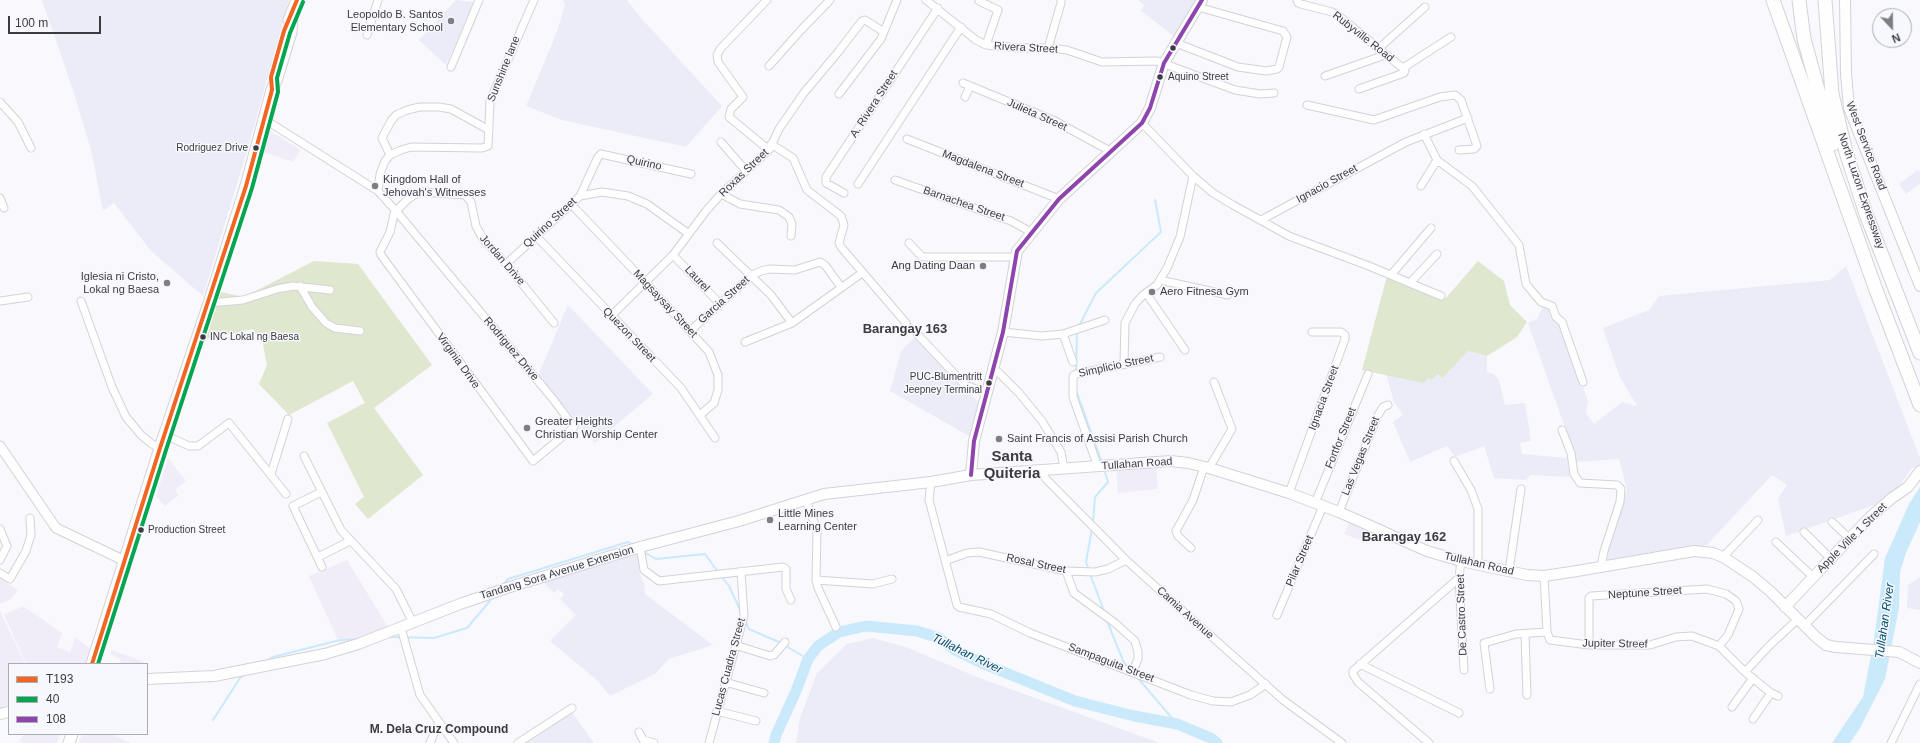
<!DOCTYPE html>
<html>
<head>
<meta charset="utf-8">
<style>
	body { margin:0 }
	#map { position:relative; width:1920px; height:743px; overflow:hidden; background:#f8f8fd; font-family:Arial,sans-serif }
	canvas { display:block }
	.legend { position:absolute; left:8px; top:663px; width:140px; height:72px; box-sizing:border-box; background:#f7f7fe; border:1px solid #acacb2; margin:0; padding:5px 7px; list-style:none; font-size:12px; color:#3c3c40 }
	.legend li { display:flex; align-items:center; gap:8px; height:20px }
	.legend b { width:20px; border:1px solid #acacb2 }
	.north { position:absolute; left:1872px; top:8px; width:40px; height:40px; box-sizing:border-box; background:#f7f7fe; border:1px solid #acacb2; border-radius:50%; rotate:158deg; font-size:11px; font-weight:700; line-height:16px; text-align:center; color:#3c3c40 }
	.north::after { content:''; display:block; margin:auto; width:14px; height:18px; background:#7e7e82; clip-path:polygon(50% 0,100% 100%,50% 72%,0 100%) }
	.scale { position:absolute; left:8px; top:16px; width:93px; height:18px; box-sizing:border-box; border:2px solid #3c3c40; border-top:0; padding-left:5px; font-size:12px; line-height:14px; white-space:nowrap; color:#3c3c40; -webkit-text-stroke:3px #f7f7fe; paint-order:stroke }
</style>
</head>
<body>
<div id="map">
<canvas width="1920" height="743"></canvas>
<ul class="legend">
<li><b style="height:5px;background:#f26522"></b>T193</li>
<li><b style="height:5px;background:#00a651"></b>40</li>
<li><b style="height:5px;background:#8e44ad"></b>108</li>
</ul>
<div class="north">N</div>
<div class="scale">100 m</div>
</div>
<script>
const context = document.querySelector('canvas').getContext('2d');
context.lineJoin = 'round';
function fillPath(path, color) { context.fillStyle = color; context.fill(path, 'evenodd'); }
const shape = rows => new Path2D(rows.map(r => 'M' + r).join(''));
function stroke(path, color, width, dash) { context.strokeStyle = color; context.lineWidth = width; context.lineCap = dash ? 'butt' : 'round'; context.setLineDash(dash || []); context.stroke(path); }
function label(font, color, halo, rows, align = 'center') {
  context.font = font + ' Arial,sans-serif'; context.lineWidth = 3; context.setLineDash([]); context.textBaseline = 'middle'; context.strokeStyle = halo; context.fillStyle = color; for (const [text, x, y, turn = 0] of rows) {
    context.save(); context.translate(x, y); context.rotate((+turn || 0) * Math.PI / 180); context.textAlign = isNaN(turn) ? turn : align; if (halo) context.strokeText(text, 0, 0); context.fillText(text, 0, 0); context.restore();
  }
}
const commercial = shape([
	[269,130,301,150,293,162,263,152],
	[168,458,186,481,175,490,179,495,165,506,156,496],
	[1156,464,1158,489,1118,493,1116,468],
	[1350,521,1365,527,1360,540,1344,534],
	[347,560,388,627,340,645,309,576],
	[0,578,18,590,11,599,0,604],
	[23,606,62,633,57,647,70,652,75,637,91,649,86,664,26,664,4,615],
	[0,611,25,664,9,664,9,706,0,708],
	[112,650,144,662,143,664,121,664,120,659,110,654],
	[25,734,60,734,57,743,22,743,19,740],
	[82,734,111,734,131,743,79,743]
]);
const built = shape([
	[42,0,289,0,252,134,203,296,151,251,114,203,103,211,91,150,73,90],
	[456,0,474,2,446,65,419,40],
	[563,0,627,0,641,18,722,106,686,147,562,120,526,106,557,32,565,5],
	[1138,0,1198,0,1175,37,1141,11,1144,5],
	[1918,170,1920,173,1920,184,1906,194,1899,184],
	[1846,266,1920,458,1920,468,1912,468,1896,491,1883,502,1786,536,1778,499,1787,485,1772,475,1707,545,1608,562,1605,552,1627,490,1619,459,1576,462,1570,442,1528,323,1537,319,1543,306,1551,309,1556,322,1560,323,1588,401,1586,413,1594,424,1622,402,1637,406,1619,375,1603,328,1649,310,1659,296,1830,280],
	[568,305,653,394,595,443,538,376],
	[915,337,981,405,969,436,890,391,901,351],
	[1468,351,1487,356,1487,372,1494,374,1499,380,1505,405,1525,403,1531,441,1520,443,1522,454,1567,458,1570,477,1530,475,1526,480,1494,478,1484,446,1455,457,1447,446,1410,462,1393,422,1403,415,1394,402,1386,374,1423,383,1429,377,1437,374,1443,378],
	[639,552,640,574,644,584,645,594,713,645,669,659,655,674,610,696,598,681,550,641,576,615,560,599,564,594,558,589,554,593,541,580],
	[1920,577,1920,610,1907,608,1908,585],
	[873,638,906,647,977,677,1160,743,796,743,800,718,817,673,847,644],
	[572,712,594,743,526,743]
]);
const green = shape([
	[314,261,358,264,432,365,374,408,423,475,368,519,355,504,364,497,327,423,365,403,353,381,289,415,259,384,267,365,263,344,253,329,206,339,221,292,244,297],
	[1478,261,1504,281,1510,305,1527,322,1517,337,1487,356,1468,351,1443,378,1437,374,1432,380,1429,378,1423,383,1362,370,1387,276,1446,298]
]);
const water = shape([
	[1920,487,1920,522,1906,553,1900,572,1899,608,1885,679,1860,728,1850,743,1832,743,1863,697,1874,640,1885,558,1909,504]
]);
const stream = shape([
	[1079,326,1096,293,1161,232,1155,200],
	[1076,371,1077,332],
	[1076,390,1102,463],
	[1093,522,1095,497,1108,482,1104,469],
	[642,551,656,559,705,554,718,572],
	[1089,570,1086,562,1092,529],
	[1090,574,1104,611],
	[721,576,729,586,741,612],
	[503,585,508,579,628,542,633,545],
	[745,621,749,629,781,643],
	[1107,621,1124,663,1130,669],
	[387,637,434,638,467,628,494,596],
	[784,645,808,659],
	[266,661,273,657,340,640,358,639],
	[1137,677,1177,724],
	[213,720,240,678,246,674]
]);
const river = shape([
	[774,743,776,735,796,691,808,659,818,646,839,632,866,626,917,631,939,638,955,650,984,664,1075,701,1134,716,1177,724,1211,738,1217,743]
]);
const minorTunnel = shape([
	[906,323,918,335]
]);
const minor = shape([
	[767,0,721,48,717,55,718,62,743,97,731,109,729,117,769,150],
	[926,0,976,40,986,45,1020,48,1048,48,1067,50,1102,62,1157,61,1235,90,1260,94,1274,93],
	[1297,0,1298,3,1301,4,1332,12,1339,16,1405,70,1404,73,1359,89],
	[979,1,998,10,986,45],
	[367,35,378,0],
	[1176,43,1238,67,1266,71,1277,69,1279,67,1287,37,1283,31,1198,7],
	[1048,48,1061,3,1061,0],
	[1378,49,1425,7],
	[769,66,801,30,830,0],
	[451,67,479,0],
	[1403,68,1451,37],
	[1325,76,1385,55],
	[963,83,1055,121,1110,151],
	[839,94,881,39,897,0],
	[965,97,970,86],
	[0,102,18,122,31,148],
	[1307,105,1374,120,1440,97,1455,95,1461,100,1477,146,1474,149,1459,150],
	[264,119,378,191,396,211,553,399,574,427,533,461,381,255,380,252,390,232,394,214,396,211,406,201,414,195,422,192,465,195,471,202,476,226,483,239,506,264,554,323],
	[1142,123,1193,176,1213,193,1233,205,1289,236,1369,266,1441,296],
	[1424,134,1437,160,1472,186,1519,245,1526,284,1541,302,1552,306,1556,317,1562,322,1583,382],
	[907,139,1059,199],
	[721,142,746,171],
	[771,144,793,158,807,190,841,216,844,225,839,243,841,247,906,323],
	[390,155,382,138,391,121,396,115,407,110,420,107,439,107,451,109,489,130],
	[895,180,1011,221,1031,232],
	[858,184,961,27],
	[1421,186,1437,160],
	[378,191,380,174,385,161,390,155,401,150,411,147,482,148,488,146,490,101,534,0],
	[844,193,826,183,826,177,938,8],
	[721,194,740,204,779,210,789,217,792,224,791,236],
	[580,196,602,192,628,196,647,204,689,234],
	[0,198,4,208],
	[571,204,646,283,709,352,718,375,718,390,714,403,700,415],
	[1261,220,1406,142,1468,118],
	[537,237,681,388,715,438],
	[717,243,771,295,792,323],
	[909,243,922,257,1015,257],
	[673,255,720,304],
	[506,264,580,196,598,157,601,154,691,174],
	[1391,275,1431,228],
	[1160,280,1228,295],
	[1410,283,1437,254],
	[300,286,312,307,326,323,335,328,360,331],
	[1146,293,1185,350],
	[0,301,28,297],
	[81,301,112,387,126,417,141,435,152,444,160,448],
	[209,303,243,300,277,289,293,286,330,290],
	[611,316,673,255,706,211,721,194,769,150,779,129,803,94,839,51,862,21,865,20,884,32],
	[690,331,752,275,761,271,769,269,795,270,820,262,825,265,841,287],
	[1003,332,1042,336,1063,334,1105,320],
	[1063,334,1073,362],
	[918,335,965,385,987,393],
	[745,342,792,323,862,273],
	[1124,364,1125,323,1135,304,1143,295,1157,285,1167,268,1180,237,1193,176],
	[992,369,998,372,1019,393,1042,421,1061,452,1064,469],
	[1562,430,1571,453,1574,474,1580,483,1617,485,1621,489,1620,502,1604,551,1601,567],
	[165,435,189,446,198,446,229,423,286,494],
	[304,456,341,530,396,589,413,623],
	[1454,461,1471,490,1478,509,1478,564],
	[1098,467,1073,397,1073,376,1076,374,1160,357],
	[1209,468,1232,429,1214,382],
	[1041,470,1046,479,1126,560,1166,596,1283,700,1342,743],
	[271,474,288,419],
	[931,482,929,500,957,605,959,607,991,614,1030,633,1191,695,1213,701,1231,702,1250,695,1266,684],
	[321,492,293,506,322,567],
	[1289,493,1345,339,1345,335,1341,332,1312,332],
	[806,500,817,530,816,580,818,588,836,627],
	[1315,503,1368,374],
	[1339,512,1377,417,1383,407,1388,405],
	[1832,522,1850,539],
	[0,529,7,546,0,560],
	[1804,532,1831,559],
	[1776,542,1813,577],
	[640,547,644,570,659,581,783,567,786,569,786,589,791,600],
	[1191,548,1178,536,1176,531,1193,500,1204,467],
	[318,557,350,541],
	[1723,557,1758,520],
	[945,561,967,553,979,552,1066,571,1095,572,1108,569,1126,560],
	[1461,561,1459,578,1464,670],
	[1066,571,1074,593,1115,623,1135,641,1138,652,1138,659,1133,671],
	[1509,571,1521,489],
	[0,573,10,579,26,551,31,535,30,518],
	[1544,576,1547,632,1550,640,1589,645,1650,645,1676,637,1692,636,1719,646,1745,672,1771,693,1778,696],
	[816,580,873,584,892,579],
	[1277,615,1323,506],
	[1804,626,1874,554],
	[401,628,420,695,454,743],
	[1525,634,1527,695],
	[735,645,770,656,774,655,785,642],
	[1589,645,1589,598,1591,596,1707,589,1726,594,1736,601,1739,609,1728,635,1719,646],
	[1360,664,1459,713],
	[1745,672,1769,646,1798,619],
	[725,682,764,693],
	[1490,689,1484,643,1516,634,1547,632],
	[1732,707,1753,678],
	[717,711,756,721],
	[1753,719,1771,693],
	[639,732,643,740,654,743],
	[430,743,439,722],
	[518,743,572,708],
	[709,743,744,616,741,571],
	[1429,743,1358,682,1353,674,1353,671,1459,578],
	[1891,743,1920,684]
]);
const tertiary = shape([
	[0,446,56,528,125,561]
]);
const secondary = shape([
	[1845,0,1846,74,1849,108,1920,286],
	[971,475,974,441,1003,332,1017,251,1059,199,1142,123,1150,108,1164,63,1202,0],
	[1785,607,1870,517,1892,498,1908,487,1920,471],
	[147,679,214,676,325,654,358,644,460,604,513,586,640,547,739,521,824,494,931,482,971,475,1171,461,1188,463,1209,468,1289,493,1339,512,1427,551,1461,561,1527,575,1544,576,1577,571,1694,551,1713,553,1723,557,1752,576,1771,592,1816,637,1826,645,1836,647,1899,652,1920,663],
	[0,714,9,712]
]);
const primary = shape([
	[289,20,297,0],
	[92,664,160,448,209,303,246,186,272,90,277,78,291,32,292,14],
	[69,743,72,734]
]);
const motorway = shape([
	[1773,0,1876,290,1920,405],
	[1799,0,1804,39,1833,144],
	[1825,0,1832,94,1846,152,1866,214,1920,353]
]);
const bus1 = shape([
	[92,664,160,448,246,186,272,90,271,77,284,31,297,0]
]);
const bus2 = shape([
	[98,664,166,450,252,188,278,92,277,78,290,33,303,2]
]);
const bus3 = shape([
	[971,475,974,441,1003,332,1017,251,1059,199,1142,123,1150,108,1164,63,1202,0]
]);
const markers = [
	[451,21,4,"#7e7e82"],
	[1173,48,3.5,"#3c3c40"],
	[1160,77,3.5,"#3c3c40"],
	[256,148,3.5,"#3c3c40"],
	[375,186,4,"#7e7e82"],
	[983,266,4,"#7e7e82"],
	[167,283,4,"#7e7e82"],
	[1152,292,4,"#7e7e82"],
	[203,337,3.5,"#3c3c40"],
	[989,383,3.5,"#3c3c40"],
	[527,428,4,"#7e7e82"],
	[999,439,4,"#7e7e82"],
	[770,520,4,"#7e7e82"],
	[141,530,3.5,"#3c3c40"]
];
const busNames = [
	["Aquino Street",1168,77],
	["Rodriguez Drive",248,148,"right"],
	["INC Lokal ng Baesa",210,337],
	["PUC-Blumentritt",982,377,"right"],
	["Jeepney Terminal",982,390,"right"],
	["Production Street",148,530]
];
const poiNames = [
	["Leopoldo B. Santos",443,15,"right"],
	["Elementary School",443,28,"right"],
	["Kingdom Hall of",383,180],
	["Jehovah's Witnesses",383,193],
	["Ang Dating Daan",975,266,"right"],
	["Iglesia ni Cristo,",159,277,"right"],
	["Lokal ng Baesa",159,290,"right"],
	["Aero Fitnesa Gym",1160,292],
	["Greater Heights",535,422],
	["Christian Worship Center",535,435],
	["Saint Francis of Assisi Parish Church",1007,439],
	["Little Mines",778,514],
	["Learning Center",778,527]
];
const streetNames = [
	["Rubyville Road",1363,37,38],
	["Rivera Street",1026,48,3],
	["Sunshine lane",504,69,-68],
	["A. Rivera Street",874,104,-57],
	["Julieta Street",1037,115,24],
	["West Service Road",1866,146,69],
	["Quirino",644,163,13],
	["Magdalena Street",983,169,21],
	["Roxas Street",744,173,-44],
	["Ignacio Street",1327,184,-29],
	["North Luzon Expressway",1861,191,71],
	["Barnachea Street",964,204,19],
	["Quirino Street",550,223,-43],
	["Jordan Drive",502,260,49],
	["Laurel",697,279,47],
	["Garcia Street",724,300,-42],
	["Magsaysay Street",665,304,47],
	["Quezon Street",629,335,46],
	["Rodriguez Drive",511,349,50],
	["Virginia Drive",458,361,54],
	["Simplicio Street",1116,366,-12],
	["Ignacia Street",1324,398,-70],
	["Fortfor Street",1341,438,-68],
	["Las Vegas Street",1361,456,-68],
	["Tullahan Road",1137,464,-4],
	["Apple Ville 1 Street",1852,538,-45],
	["Pilar Street",1300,561,-67],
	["Rosal Street",1036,564,12],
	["Tullahan Road",1479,564,13],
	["Tandang Sora Avenue Extension",557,573,-17],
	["Neptune Street",1645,593,-4],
	["Camia Avenue",1185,613,42],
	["De Castro Street",1462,615,-92],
	["Jupiter Streef",1615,644,1],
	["Sampaguita Street",1111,663,21],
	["Lucas Cuadra Street",729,667,-75]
];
const waterNames = [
	["Tullahan River",1885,621,-82],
	["Tullahan River",967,654,26]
];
const neighbourhoodNames = [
	["M. Dela Cruz Compound",439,730]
];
const quarterNames = [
	["Barangay 163",905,329],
	["Barangay 162",1404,537]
];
const districtNames = [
	["Santa",1012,457],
	["Quiteria",1012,474]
];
fillPath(commercial, '#f0edf9');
fillPath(built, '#ececf8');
fillPath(green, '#dfe7cf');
fillPath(water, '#caeafc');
stroke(stream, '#caeafc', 2);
stroke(river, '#caeafc', 11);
stroke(minorTunnel, '#d2d2d7', 7, [7, 3.5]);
stroke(minor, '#d3d3d7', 9);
stroke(tertiary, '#d3d3d7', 11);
stroke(secondary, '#d3d3d7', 12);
stroke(primary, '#d3d3d7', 13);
stroke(motorway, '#d3d3d7', 15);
stroke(minor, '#fefeff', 7);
stroke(tertiary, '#fefeff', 9);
stroke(secondary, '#fefeff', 10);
stroke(primary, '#fefeff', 11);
stroke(motorway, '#fefeff', 13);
stroke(bus1, '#f26522', 4);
stroke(bus2, '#00a651', 4);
stroke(bus3, '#8e44ad', 4);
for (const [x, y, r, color] of markers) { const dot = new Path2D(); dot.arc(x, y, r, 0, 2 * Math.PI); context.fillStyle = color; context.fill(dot); stroke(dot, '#f7f7fe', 1.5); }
label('10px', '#3c3c40', '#f7f7fe', busNames, 'left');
label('11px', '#3c3c40', '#f7f7fe', poiNames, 'left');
label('11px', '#3c3c40', '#f7f7fe', streetNames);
label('italic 12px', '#004e6a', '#f7f7fe', waterNames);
label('bold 12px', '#3c3c40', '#f7f7fe', neighbourhoodNames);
label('bold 13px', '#3c3c40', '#f7f7fe', quarterNames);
label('bold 15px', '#3c3c40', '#f7f7fe', districtNames);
</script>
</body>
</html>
